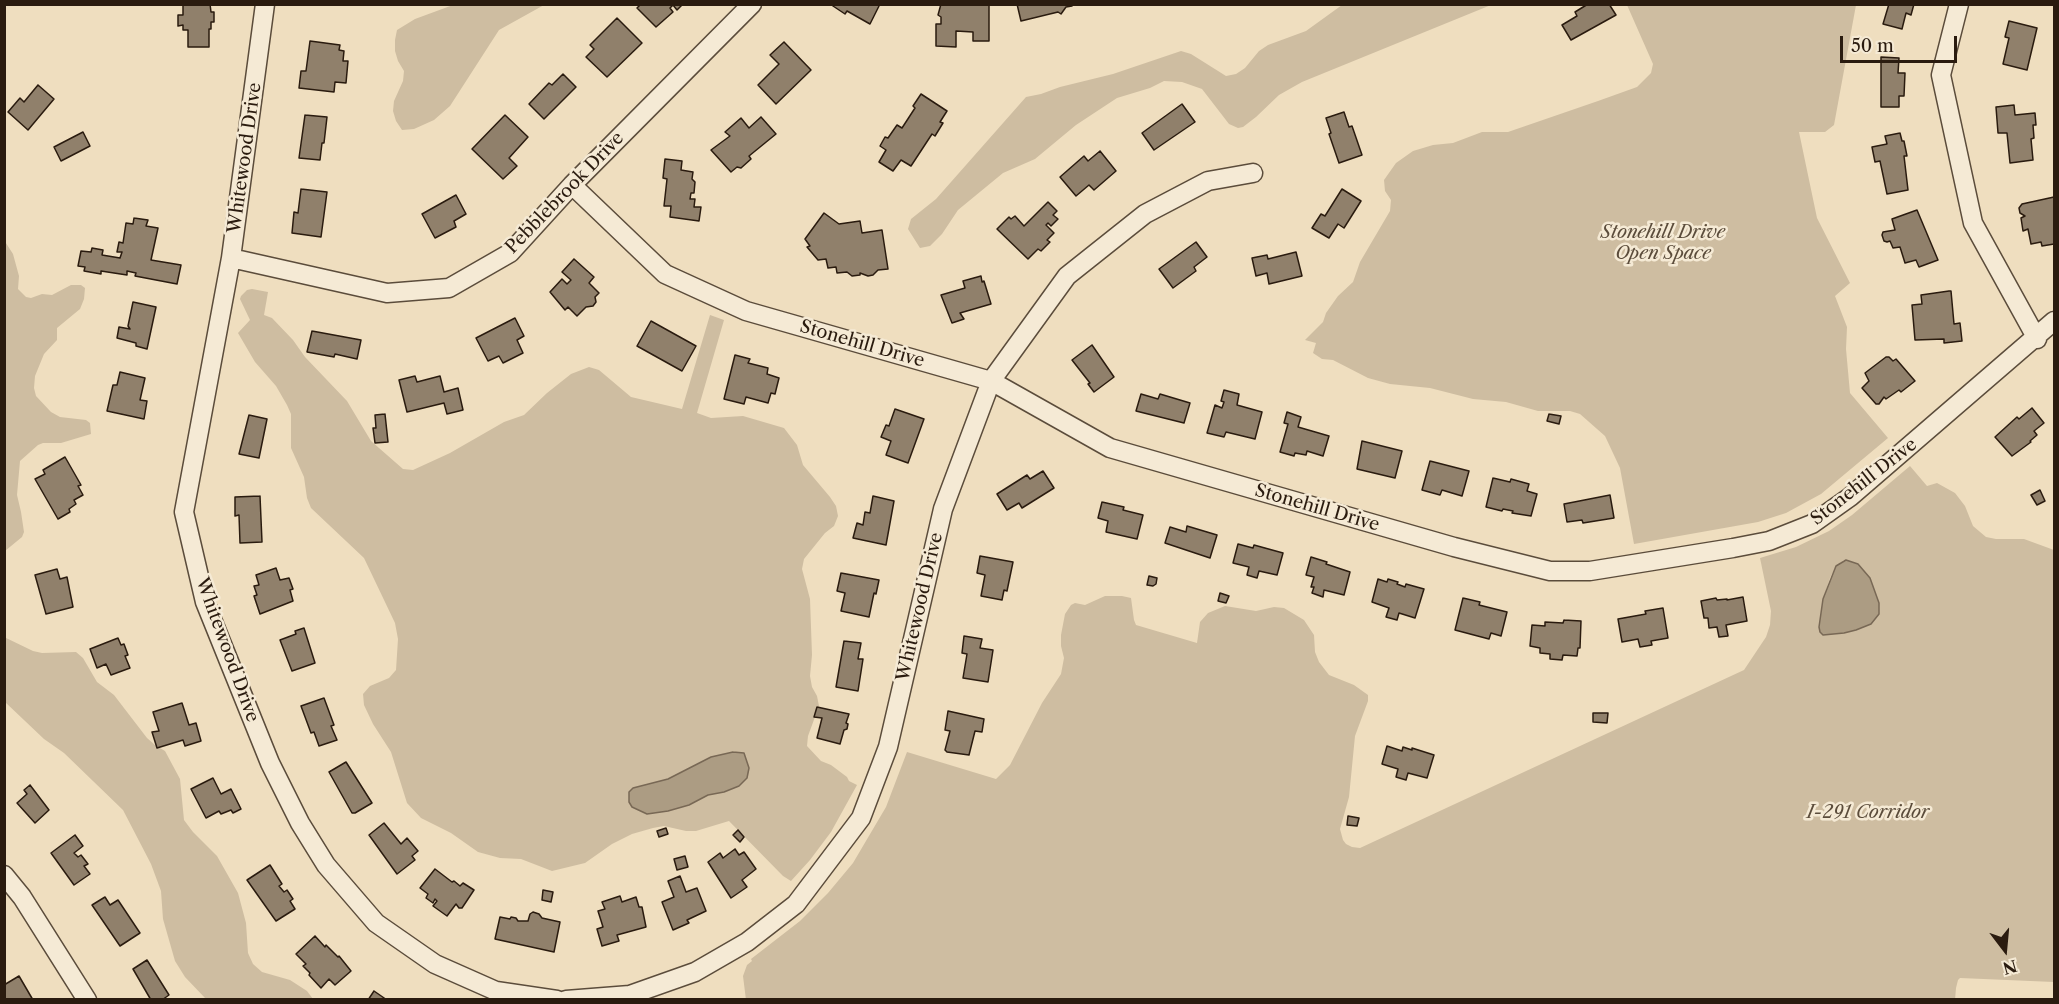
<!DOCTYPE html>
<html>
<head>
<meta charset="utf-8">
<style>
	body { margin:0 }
	#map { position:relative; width:2059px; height:1004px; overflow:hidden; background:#efdebf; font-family:"Libre Caslon Text",serif }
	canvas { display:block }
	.frame { position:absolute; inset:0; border:6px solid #2a1b0f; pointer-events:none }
	.north { position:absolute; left:1975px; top:920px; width:60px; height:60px; -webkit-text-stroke:4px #f5ead5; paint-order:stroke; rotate:164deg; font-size:16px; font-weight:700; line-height:24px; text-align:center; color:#2a1b0f }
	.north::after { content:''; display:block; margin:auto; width:21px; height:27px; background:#2a1b0f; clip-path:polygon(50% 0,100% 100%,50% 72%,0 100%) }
	.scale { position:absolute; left:1840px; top:36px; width:117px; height:27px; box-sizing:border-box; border:3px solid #2a1b0f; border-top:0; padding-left:8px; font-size:18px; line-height:21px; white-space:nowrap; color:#2a1b0f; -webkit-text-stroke:4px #f5ead5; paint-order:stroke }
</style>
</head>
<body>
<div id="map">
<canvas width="2059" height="1004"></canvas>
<div class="frame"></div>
<div class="north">N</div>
<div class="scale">50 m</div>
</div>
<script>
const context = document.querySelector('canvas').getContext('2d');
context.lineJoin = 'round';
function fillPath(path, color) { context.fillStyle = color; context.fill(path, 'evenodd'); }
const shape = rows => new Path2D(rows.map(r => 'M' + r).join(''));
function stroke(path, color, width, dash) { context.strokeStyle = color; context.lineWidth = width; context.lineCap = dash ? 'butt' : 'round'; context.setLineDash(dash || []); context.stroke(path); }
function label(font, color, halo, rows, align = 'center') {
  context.font = font + ' "Libre Caslon Text",serif'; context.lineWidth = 5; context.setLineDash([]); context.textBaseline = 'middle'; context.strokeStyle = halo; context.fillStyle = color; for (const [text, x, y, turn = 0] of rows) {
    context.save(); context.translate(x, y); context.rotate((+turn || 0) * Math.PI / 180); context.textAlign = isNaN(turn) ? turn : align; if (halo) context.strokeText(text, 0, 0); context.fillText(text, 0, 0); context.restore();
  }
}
const green = shape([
	[453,5,544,5,499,30,450,106,434,120,414,129,402,130,396,121,393,111,394,101,403,81,404,71,398,61,395,51,395,40,397,30,415,19],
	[1342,5,1491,5,1302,82,1279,95,1256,117,1243,127,1238,128,1229,124,1202,89,1182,82,1164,81,1150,88,1117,98,1076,125,1035,159,1003,173,958,210,942,234,930,246,920,248,908,229,911,219,936,199,1026,97,1041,94,1060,87,1113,74,1181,51,1191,54,1226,76,1236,74,1245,68,1259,51,1268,45,1306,31],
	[1627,5,1856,5,1834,125,1825,132,1799,132,1817,218,1850,283,1835,296,1847,327,1846,349,1850,393,1888,438,1821,494,1786,513,1758,522,1634,544,1620,468,1605,436,1580,414,1570,411,1538,411,1506,402,1473,399,1430,388,1390,384,1368,378,1333,360,1322,359,1313,353,1316,343,1305,340,1323,322,1326,313,1338,296,1353,282,1360,262,1390,211,1391,200,1385,191,1384,180,1396,163,1413,151,1433,145,1453,143,1482,132,1508,132,1598,101,1637,87,1651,73,1653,64],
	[4,240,13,254,19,276,18,289,26,297,31,298,42,294,52,295,71,285,81,285,85,288,84,299,80,309,57,328,57,340,44,354,35,376,34,388,36,396,51,412,60,417,86,420,90,423,91,434,61,443,43,443,38,445,20,461,17,495,21,512,24,532,22,537,5,551],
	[252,289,268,292,264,315,272,318,293,340,305,357,347,401,371,441,403,469,413,470,450,453,504,422,524,415,547,393,571,374,589,367,599,370,631,397,682,409,710,315,724,320,697,413,711,418,743,416,784,428,797,445,803,465,830,497,836,506,838,516,834,526,825,533,804,559,802,569,810,599,812,655,810,676,812,687,817,696,819,706,808,736,807,746,821,761,831,765,847,777,849,781,857,785,831,832,810,860,791,881,783,876,729,821,696,831,686,831,664,826,653,828,632,834,612,844,585,863,552,871,521,859,500,858,478,852,451,833,421,818,407,803,391,752,373,724,364,705,363,694,370,686,389,678,396,670,398,639,395,623,364,558,311,508,307,498,304,477,291,448,291,414,287,405,276,386,255,362,238,333,250,320,240,299,241,296,247,290],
	[680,773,704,797,689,804,633,788,668,779],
	[1910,466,1927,486,1937,483,1955,493,1965,506,1973,526,1986,537,1996,539,2024,539,2054,550,2054,982,1960,978,1958,980,1956,988,1955,1000,746,1000,743,976,747,965,752,961,751,959,800,921,828,893,853,863,886,807,907,752,996,779,1010,765,1042,703,1061,674,1064,658,1061,646,1061,635,1065,614,1071,605,1075,603,1085,605,1105,596,1122,596,1131,598,1134,620,1136,625,1197,643,1200,622,1208,613,1225,606,1256,611,1274,607,1284,608,1304,620,1314,635,1315,652,1319,662,1329,675,1354,685,1368,695,1368,701,1355,736,1349,797,1340,829,1343,840,1346,844,1352,847,1360,848,1744,670,1766,637,1770,625,1771,611,1760,558,1796,547,1829,531,1852,515],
	[1844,560,1860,566,1870,578,1879,603,1879,614,1819,627,1823,599,1830,578,1836,566],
	[4,637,33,651,42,653,76,652,83,658,97,682,114,695,147,738,155,745,165,751,180,779,184,820,193,832,217,856,238,893,246,923,248,953,253,964,262,972,290,980,307,991,313,999,210,999,205,998,185,977,175,961,163,919,161,891,151,864,123,810,64,753,44,739,5,702]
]);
const water = shape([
	[1846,560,1858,564,1870,578,1879,603,1879,614,1871,624,1856,630,1844,633,1823,635,1820,632,1819,627,1823,599,1836,566,1846,560],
	[733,752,744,753,749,768,747,778,739,786,724,792,708,795,689,805,668,811,647,814,632,807,629,802,629,792,633,788,668,779,711,757,733,752]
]);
const building = shape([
	[183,4,210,4,211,12,214,12,214,22,211,22,211,29,209,29,209,47,188,47,188,30,183,30,183,25,178,26,178,15,183,15,183,4],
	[641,4,683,4,677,10,673,5,670,8,673,12,656,27,637,8,641,4],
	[830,4,880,4,870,24,847,11,845,14,830,4],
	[941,4,989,4,989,41,973,41,973,32,956,31,956,47,936,46,936,24,941,24,941,17,938,15,941,4],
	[1017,4,1071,4,1072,6,1066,7,1061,14,1058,12,1021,21,1017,4],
	[1588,4,1609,4,1616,15,1571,40,1562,25,1577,16,1575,12,1588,4],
	[1889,4,1914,4,1911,15,1906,13,1902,29,1883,24,1889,4],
	[617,18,642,43,607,77,586,57,594,49,590,45,617,18],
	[2009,21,2037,28,2027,70,2003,64,2009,38,2005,37,2009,21],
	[310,41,340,45,339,50,344,51,343,61,348,61,346,83,335,82,334,92,299,88,301,71,306,71,310,41],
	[784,42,811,70,776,104,758,85,779,64,770,55,784,42],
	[1881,57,1899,58,1898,73,1905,73,1904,96,1899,96,1899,107,1881,107,1881,57],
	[563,74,576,87,544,119,529,104,549,83,552,85,563,74],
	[38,85,54,99,28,130,8,112,20,98,24,102,38,85],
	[921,94,947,111,940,122,943,123,935,136,932,134,911,166,901,160,893,171,879,162,886,150,880,146,885,137,888,138,897,125,902,128,915,108,913,106,921,94],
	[1182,104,1195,122,1154,150,1142,133,1182,104],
	[2014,105,2015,115,2035,113,2036,125,2033,125,2034,138,2031,139,2033,160,2010,163,2007,133,1998,133,1996,107,2014,105],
	[1344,112,1349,127,1352,126,1362,155,1339,163,1329,134,1331,133,1326,118,1344,112],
	[305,115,327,117,324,143,322,143,320,160,299,158,305,115],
	[505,115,528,137,509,158,517,166,503,179,472,149,505,115],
	[761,117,776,134,749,156,751,159,741,168,737,167,731,172,711,150,730,136,725,132,741,118,749,128,761,117],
	[83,132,90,146,61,161,54,147,83,132],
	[1900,133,1902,141,1904,141,1907,156,1904,156,1908,190,1887,194,1880,161,1875,162,1872,147,1887,144,1885,136,1900,133],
	[1100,151,1116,171,1094,190,1089,185,1076,196,1060,177,1084,156,1088,161,1100,151],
	[665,159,682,161,681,170,693,172,692,179,695,182,694,193,691,193,690,199,695,199,694,207,701,207,699,221,670,217,671,206,664,206,667,179,663,178,665,159],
	[301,189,327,192,321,237,292,233,294,212,298,213,301,189],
	[1342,189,1361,201,1344,228,1338,224,1329,238,1312,228,1321,214,1325,216,1342,189],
	[456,195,466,214,454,221,456,227,435,238,422,214,456,195],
	[2054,197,2054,244,2042,246,2041,242,2031,244,2028,229,2023,231,2021,218,2025,216,2020,213,2019,208,2022,204,2054,197],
	[1048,202,1057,211,1053,215,1058,219,1051,226,1048,223,1046,225,1054,233,1047,240,1050,242,1041,251,1038,249,1028,259,997,229,1009,217,1011,219,1015,216,1024,226,1048,202],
	[1917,210,1938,260,1919,267,1916,260,1905,263,1900,247,1893,248,1890,241,1887,242,1884,241,1882,235,1883,232,1895,230,1892,219,1917,210],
	[824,213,839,224,860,221,862,233,882,230,888,269,878,270,873,275,868,276,860,273,860,275,852,276,847,272,837,273,836,267,828,268,826,259,818,260,807,247,810,246,805,239,824,213],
	[134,218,148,220,146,226,158,228,151,260,181,265,177,284,135,276,136,273,127,271,127,275,101,271,101,274,84,271,85,267,78,266,81,251,91,252,92,248,103,250,102,255,120,258,122,252,117,252,119,242,123,243,126,223,133,224,134,218],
	[1196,242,1207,257,1194,267,1196,271,1173,288,1159,269,1196,242],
	[1296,252,1302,276,1269,284,1267,273,1256,276,1252,258,1267,255,1268,259,1296,252],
	[574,259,594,277,589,283,599,293,595,297,596,302,593,306,586,307,577,316,568,307,565,310,550,292,562,279,567,284,571,280,562,272,574,259],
	[981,276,982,282,984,281,991,304,960,313,964,319,952,323,941,295,965,288,963,281,981,276],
	[1949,291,1951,291,1954,324,1960,323,1962,341,1944,343,1944,339,1915,340,1912,305,1922,304,1921,295,1949,291],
	[133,302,156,307,147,349,136,346,136,343,117,338,119,327,130,329,128,326,133,302],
	[515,318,524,336,517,340,523,353,503,363,499,356,488,361,476,338,515,318],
	[651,321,696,346,682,371,637,346,651,321],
	[312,331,361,340,357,359,335,354,334,357,307,352,312,331],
	[1092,345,1114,377,1094,392,1088,384,1090,383,1072,360,1092,345],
	[735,355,750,359,748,363,768,368,767,374,779,378,775,394,771,393,768,403,746,397,744,404,724,399,735,355],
	[1886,357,1889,357,1893,361,1896,359,1915,381,1901,392,1899,390,1886,399,1884,397,1879,404,1876,404,1862,388,1869,381,1865,373,1886,357],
	[120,372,145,378,140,400,147,401,144,419,107,411,113,385,117,385,120,372],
	[415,376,417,382,440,376,444,392,458,388,463,410,447,414,444,403,407,412,399,380,415,376],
	[1224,390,1239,394,1237,405,1262,412,1255,439,1226,432,1224,437,1207,433,1215,405,1222,408,1224,402,1221,401,1224,390],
	[1141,394,1158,399,1160,394,1190,403,1184,423,1136,411,1141,394],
	[2032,408,2044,423,2034,431,2037,435,2030,441,2031,442,2012,456,1995,437,2017,417,2019,419,2032,408],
	[895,409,924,419,908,463,886,455,891,441,881,437,886,425,889,426,895,409],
	[1287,412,1301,417,1298,427,1329,436,1323,456,1307,451,1306,455,1295,453,1294,456,1280,452,1288,424,1284,423,1287,412],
	[385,414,388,442,375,443,373,428,376,428,375,415,385,414],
	[1549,414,1561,416,1559,424,1547,421,1549,414],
	[249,415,267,419,259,458,239,454,249,415],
	[1362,441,1402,451,1395,478,1357,469,1362,441],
	[65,457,81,485,78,486,83,495,74,500,76,504,69,509,70,512,58,519,35,479,45,474,43,470,65,457],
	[1430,461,1469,471,1462,496,1442,490,1440,495,1422,490,1430,461],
	[1043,471,1054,488,1022,508,1019,503,1007,510,997,494,1027,475,1030,479,1043,471],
	[1493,478,1510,482,1511,479,1529,484,1527,491,1537,494,1531,516,1512,513,1513,511,1503,509,1502,511,1486,507,1493,478],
	[2040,490,2045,501,2037,505,2031,495,2040,490],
	[1610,495,1614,518,1583,523,1582,520,1567,522,1564,504,1610,495],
	[260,496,262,542,240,543,239,515,235,516,235,497,260,496],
	[873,496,894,501,886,545,853,538,857,523,863,525,865,512,870,513,873,496],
	[1102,502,1124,507,1123,510,1143,515,1137,539,1106,532,1108,521,1098,518,1102,502],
	[1187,526,1217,535,1210,558,1165,543,1170,527,1186,532,1187,526],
	[1238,544,1253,548,1254,545,1283,553,1277,575,1259,571,1257,578,1247,575,1249,567,1233,563,1238,544],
	[980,556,1013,562,1007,591,1004,590,1002,600,981,596,985,575,977,573,980,556],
	[1311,557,1327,562,1326,564,1350,572,1344,595,1324,590,1323,597,1312,593,1314,587,1311,587,1314,577,1306,575,1311,557],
	[276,568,280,580,289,578,293,589,290,590,293,601,260,614,254,596,257,595,254,586,259,585,256,575,276,568],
	[57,569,60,579,67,577,73,607,46,614,35,575,57,569],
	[841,573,879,580,876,594,874,593,869,617,841,611,845,593,837,591,841,573],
	[1149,576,1157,578,1156,584,1153,586,1147,585,1149,576],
	[1378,579,1387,582,1388,579,1398,582,1397,584,1405,587,1406,584,1424,589,1415,618,1399,613,1397,620,1386,617,1389,608,1372,602,1378,579],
	[1220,593,1229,596,1226,603,1218,601,1220,593],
	[1743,597,1747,621,1726,625,1728,636,1719,637,1717,627,1709,628,1708,618,1704,618,1701,601,1716,598,1717,600,1727,599,1727,600,1743,597],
	[1463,598,1480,602,1479,605,1507,612,1501,636,1491,633,1489,639,1455,630,1463,598],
	[1663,608,1668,638,1651,641,1652,645,1640,647,1638,639,1622,642,1618,619,1646,614,1645,611,1663,608],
	[1564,620,1581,621,1580,648,1578,648,1577,656,1563,655,1562,660,1550,659,1550,654,1540,653,1540,648,1530,646,1532,625,1545,626,1545,622,1563,623,1564,620],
	[304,628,315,663,292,671,280,640,296,634,295,631,304,628],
	[964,636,982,639,980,648,993,650,988,682,963,678,967,654,962,653,964,636],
	[118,638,121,645,124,644,128,655,125,656,130,668,111,675,106,664,97,668,90,649,118,638],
	[844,641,861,643,858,659,863,659,858,691,836,687,844,641],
	[324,698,334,725,331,726,337,740,319,746,314,732,311,733,301,706,324,698],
	[182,703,189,725,196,723,201,741,185,746,183,740,157,748,152,732,159,731,153,712,182,703],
	[817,707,849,714,846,723,848,724,847,729,844,730,840,744,817,738,822,718,814,717,817,707],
	[948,711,984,719,982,732,975,731,969,755,947,752,945,750,950,731,945,730,948,711],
	[1593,713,1608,713,1607,723,1593,722,1593,713],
	[1387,746,1402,751,1403,747,1412,750,1412,748,1434,755,1427,778,1408,773,1406,780,1396,777,1398,769,1382,764,1387,746],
	[346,762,372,803,355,813,352,813,329,772,346,762],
	[213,778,221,794,231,789,241,809,233,813,231,810,221,814,219,811,206,818,191,789,213,778],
	[30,785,49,810,35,823,17,803,27,794,24,790,30,785],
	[1348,816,1359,818,1357,826,1347,825,1348,816],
	[384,823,401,844,407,838,418,851,412,856,415,860,397,874,369,835,384,823],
	[666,828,668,834,659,837,657,831,666,828],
	[738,830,744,837,740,842,733,835,738,830],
	[75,835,83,846,74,853,78,857,81,855,88,864,84,866,90,874,74,885,51,853,75,835],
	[735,849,739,855,744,852,756,869,742,880,747,887,731,898,708,862,720,853,723,858,735,849],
	[685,856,688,867,677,870,674,859,685,856],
	[270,865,282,884,279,886,284,892,287,890,293,899,290,901,295,909,276,921,247,880,270,865],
	[435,869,452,882,454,881,460,886,463,883,474,890,462,908,459,908,456,904,447,916,433,906,437,901,435,899,433,903,426,898,428,894,420,888,435,869],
	[680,876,686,892,697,888,706,911,687,920,689,923,673,930,662,902,674,897,668,881,680,876],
	[543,890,553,892,551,902,542,900,543,890],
	[620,896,622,902,636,897,639,907,642,907,646,927,617,935,619,941,602,946,597,929,603,927,598,911,605,909,602,902,620,896],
	[105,897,110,905,118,900,140,933,120,946,92,905,105,897],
	[533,912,539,914,542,918,560,922,554,952,495,939,500,917,510,919,511,917,516,918,518,921,528,921,530,914,533,912],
	[315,936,325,947,326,945,338,957,339,956,351,971,335,985,329,979,321,988,309,975,310,973,303,966,306,964,296,954,315,936],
	[147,960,169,995,162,1000,151,1000,133,969,147,960],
	[19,976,33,1000,4,1000,4,985,19,976],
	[374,991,387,1000,368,1000,374,991]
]);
const minor = shape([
	[265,4,231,258,184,512,205,602,270,763,300,823,326,865,376,923,435,964,496,991,557,1000],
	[1959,4,1941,75,1973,223,2037,339],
	[572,185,665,274,746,311,991,381,1110,448,1454,547,1550,571,1590,571,1733,548,1769,541,1812,524,1850,497,2054,321],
	[231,258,387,293,449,288,510,253,572,185,752,4],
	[4,875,22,897,87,1000],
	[566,1000,630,995,695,972,747,942,796,904,861,818,888,747,943,509,991,381,1067,276,1145,214,1208,181,1253,173]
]);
const streetNames = [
	["Whitewood Drive",245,158,-82],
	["Pebblebrook Drive",565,193,-46],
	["Stonehill Drive",862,344,16],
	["Stonehill Drive",1864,482,-38],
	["Stonehill Drive",1317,508,16],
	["Whitewood Drive",920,607,-77],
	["Whitewood Drive",227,650,70]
];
const parkNames = [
	["Stonehill Drive",1663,233],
	["Open Space",1663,254],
	["I-291 Corridor",1868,813]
];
fillPath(green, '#cebda1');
fillPath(water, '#ac9c83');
stroke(water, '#786855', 1.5);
fillPath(building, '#90806b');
stroke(building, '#2a1b0f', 1.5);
stroke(minor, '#5b4c3b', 21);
stroke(minor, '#f5ead5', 18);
label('18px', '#2a1b0f', '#f5ead5', streetNames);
label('italic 18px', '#5b4c3b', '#f5ead5', parkNames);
</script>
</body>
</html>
